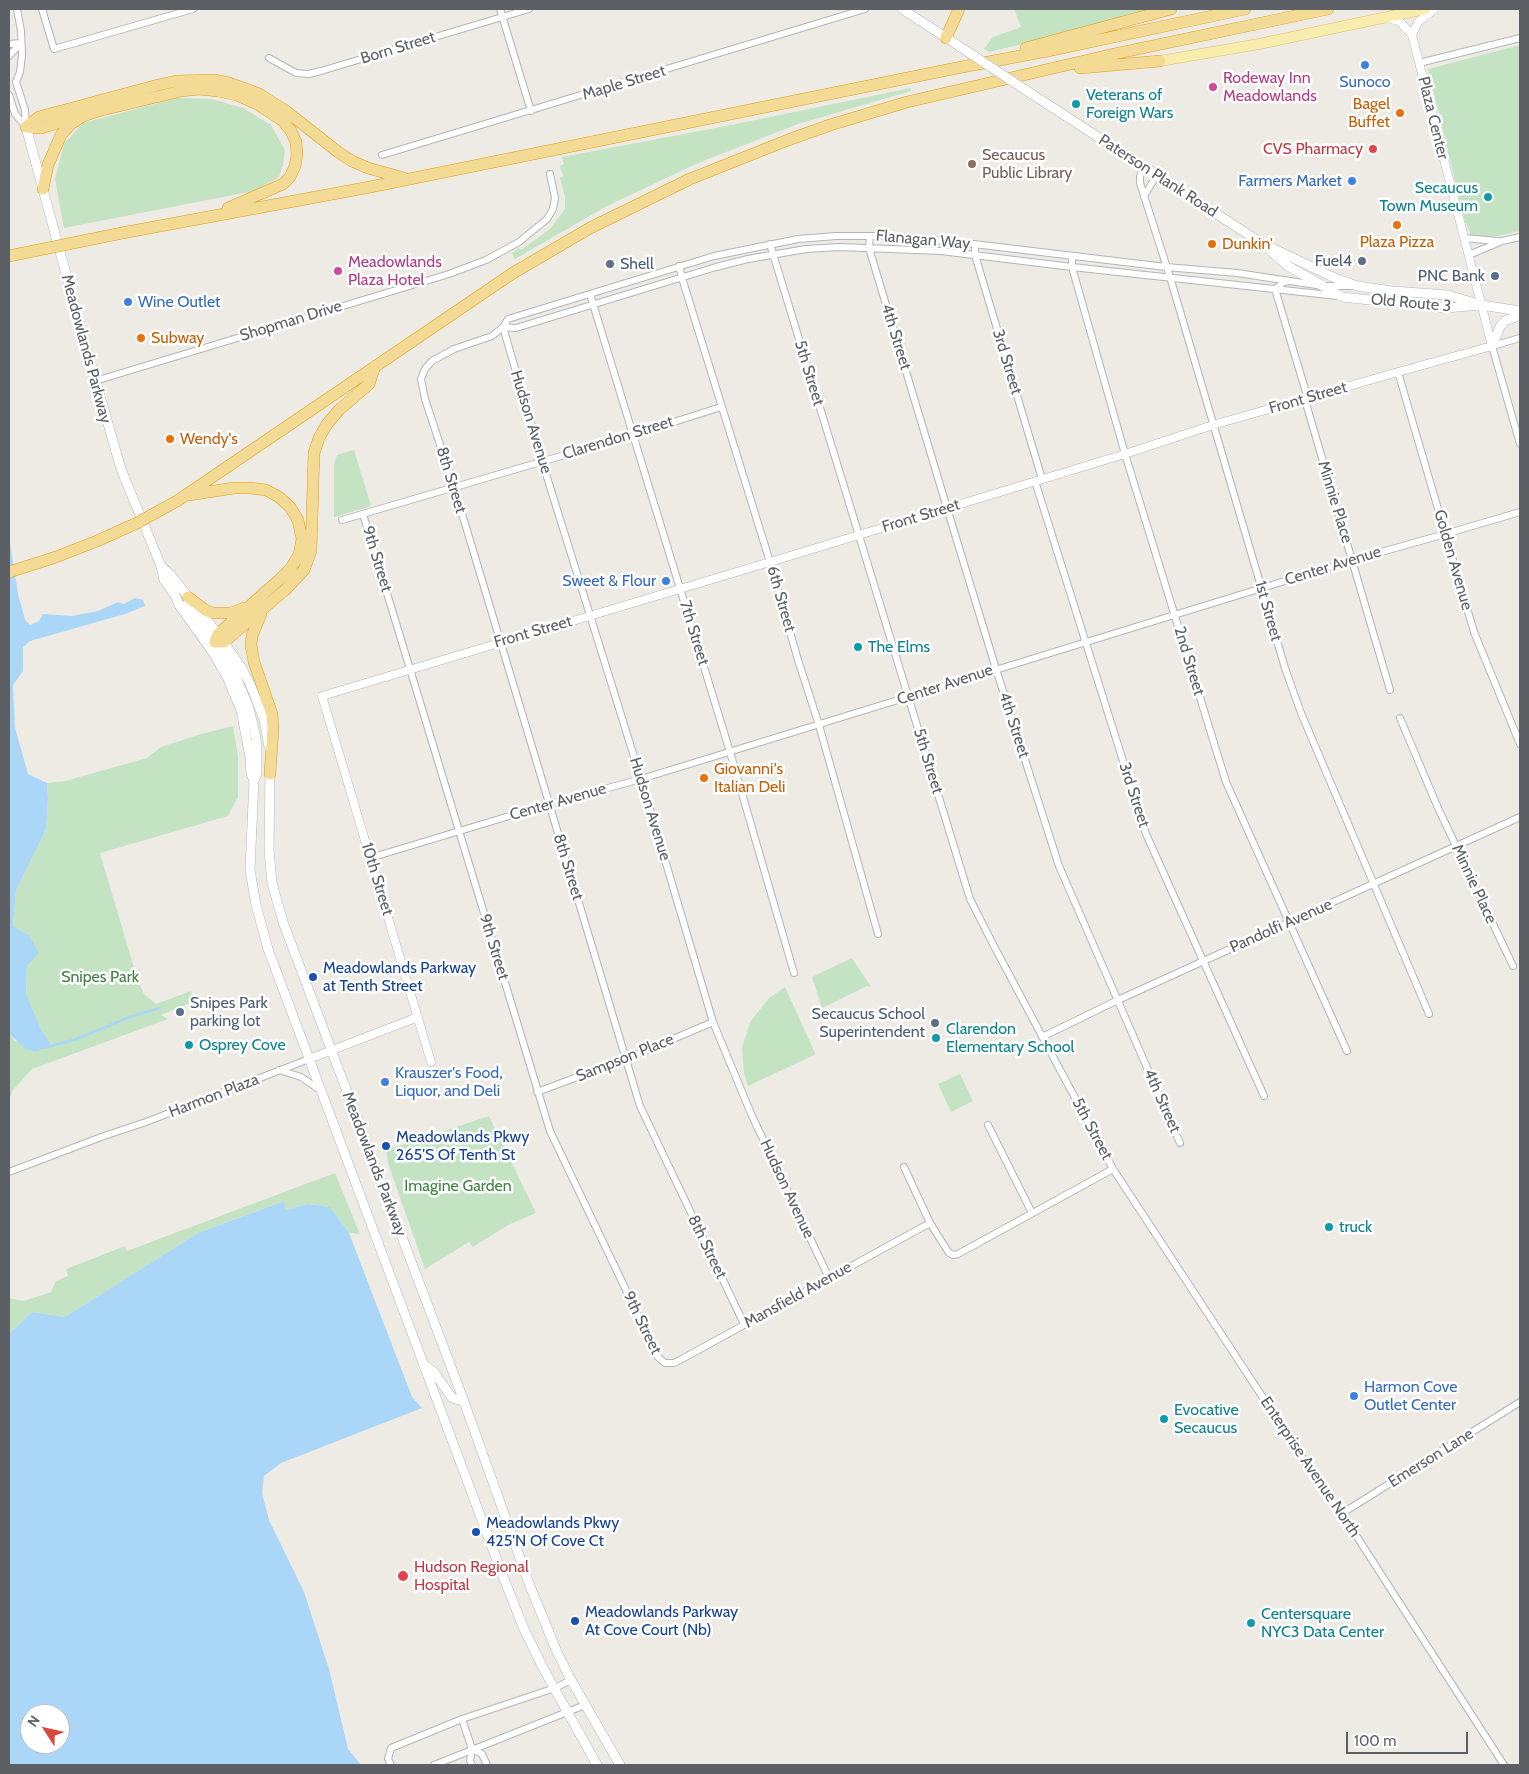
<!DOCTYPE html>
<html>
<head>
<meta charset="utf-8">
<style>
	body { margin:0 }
	#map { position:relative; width:1529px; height:1774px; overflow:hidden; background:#eeebe5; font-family:Cabin,sans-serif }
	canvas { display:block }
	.frame { position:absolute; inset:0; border:10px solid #5c6064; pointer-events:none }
	.north { position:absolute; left:20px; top:1704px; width:50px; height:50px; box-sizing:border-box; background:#fff; border:1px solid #bebfc1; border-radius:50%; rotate:305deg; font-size:14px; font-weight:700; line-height:20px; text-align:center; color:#5c6064 }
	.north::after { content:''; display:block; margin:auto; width:18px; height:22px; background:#da493e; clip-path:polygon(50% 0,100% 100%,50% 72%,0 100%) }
	.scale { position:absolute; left:1346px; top:1732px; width:122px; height:22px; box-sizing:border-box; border:2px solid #5c6064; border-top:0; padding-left:6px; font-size:15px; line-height:18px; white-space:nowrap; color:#5c6064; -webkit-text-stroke:4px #fff; paint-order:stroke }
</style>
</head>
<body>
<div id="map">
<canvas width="1529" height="1774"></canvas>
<div class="frame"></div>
<div class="north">N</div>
<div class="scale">100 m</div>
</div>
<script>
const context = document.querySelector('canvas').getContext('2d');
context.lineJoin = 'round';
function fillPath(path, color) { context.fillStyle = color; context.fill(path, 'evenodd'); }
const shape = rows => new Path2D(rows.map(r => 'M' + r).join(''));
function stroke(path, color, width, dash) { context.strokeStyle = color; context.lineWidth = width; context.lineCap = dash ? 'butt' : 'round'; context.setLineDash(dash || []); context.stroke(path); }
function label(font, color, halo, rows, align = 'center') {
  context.font = font + ' Cabin,sans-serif'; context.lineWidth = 5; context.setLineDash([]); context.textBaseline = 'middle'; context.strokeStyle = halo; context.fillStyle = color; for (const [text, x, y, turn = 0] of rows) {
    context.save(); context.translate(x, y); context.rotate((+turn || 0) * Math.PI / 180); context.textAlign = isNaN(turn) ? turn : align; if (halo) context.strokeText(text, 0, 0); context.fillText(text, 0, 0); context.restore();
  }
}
const green = shape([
	[1014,9,1157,9,1082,30,989,52,984,49,993,37,1021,27],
	[1520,45,1520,231,1488,238,1471,235,1464,218,1428,69],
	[911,88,911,91,798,124,698,163,607,206,515,259,512,253,519,248,521,250,550,229,565,209,565,197,560,178,563,176,560,166,564,164,562,157,726,126],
	[177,98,212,99,243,108,271,125,285,150,283,165,279,177,254,191,64,228,55,179,64,144,83,123],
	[354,450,371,506,334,517,334,464,337,455],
	[233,726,238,757,238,797,228,816,100,853,137,978,144,994,156,1004,191,991,192,1002,161,1015,168,1019,32,1069,13,1090,9,1100,9,1035,11,1035,15,1041,51,1044,41,1029,26,994,27,966,38,953,29,935,13,926,16,890,46,829,48,798,47,783,65,781,147,758,161,747,201,734],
	[852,958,871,987,867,986,822,1008,812,977],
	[785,987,815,1053,814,1055,748,1086,744,1073,742,1048,750,1022,769,998],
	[960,1074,973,1101,951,1112,938,1084],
	[489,1116,536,1213,508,1225,473,1247,469,1242,425,1269,388,1163,386,1150],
	[335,1173,360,1234,349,1233,330,1207,308,1204,285,1210,283,1201,198,1233,65,1317,32,1312,9,1334,9,1298,24,1301,51,1292,56,1281,68,1276,66,1269,125,1246,127,1251]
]);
const water = shape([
	[9,536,18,594,25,620,30,625,39,621,43,614,72,616,98,611,118,602,124,604,135,598,143,600,145,606,125,614,30,641,23,647,23,671,13,685,15,728,28,774,47,783,48,798,46,829,16,890,13,926,29,935,39,953,27,966,26,994,41,1029,51,1044,35,1052,24,1048,11,1035,9,1035],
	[284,1201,285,1210,308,1204,330,1207,349,1233,412,1397,422,1408,281,1463,264,1476,262,1493,269,1520,304,1592,329,1669,348,1749,361,1765,9,1765,9,1334,32,1312,65,1317,198,1233],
	[30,1714,60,1714,60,1744,30,1744]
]);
const stream = shape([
	[43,1048,74,1040,130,1017,160,1008]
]);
const minor = shape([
	[17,9,21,31,22,55,20,72,16,82,25,110,26,127],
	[42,9,54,49,193,9],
	[500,9,531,111],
	[9,44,21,43],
	[9,56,21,43],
	[269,58,296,73,309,74,321,71,529,9],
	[1419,63,1520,38],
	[9,95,15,114,26,127],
	[382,155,865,9],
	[1143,166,1140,177,1140,183,1170,277,1285,668,1301,713,1429,1014],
	[1144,196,1157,175],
	[870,236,869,248,947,508,996,669,1059,866,1180,1143],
	[1464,238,1498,241],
	[770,244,970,899,995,948,1113,1169,1315,1477,1350,1526,1504,1765],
	[975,244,975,255,1042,479],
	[1469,255,1502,241,1520,237],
	[1072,256,1072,267,1125,454,1226,782,1347,1051],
	[679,266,682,278,770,562,798,660,819,725,878,934],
	[1289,281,1284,282,1275,289,1308,399],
	[590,294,730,752,794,973],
	[503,327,542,461,641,779,713,1022,752,1116,829,1278],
	[503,327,516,328,716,267,748,259,806,249,839,247,941,251,1072,267,1338,296],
	[1520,338,1492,346,1520,444],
	[1398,372,1474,632,1520,744],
	[95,381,449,274,486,260,519,242,547,219,553,209,555,198,550,174],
	[1305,400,1390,690],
	[1035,481,1146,834,1264,1096],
	[363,514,550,1131,658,1357,665,1363,674,1363,680,1360,930,1223],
	[342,520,633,435,721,407],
	[1400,718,1438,808,1513,966],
	[370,858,549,804,641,779,1353,560,1445,534,1520,512],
	[1042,1037,1118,1000,1520,817],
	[279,1070,301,1077,320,1090],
	[537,1092,626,1059,713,1022],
	[988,1125,1032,1213],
	[904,1167,930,1223,949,1253,953,1255,958,1254,1113,1169],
	[9,1172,104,1136,146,1122,309,1059],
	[744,1324,640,1106,454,487,425,399,421,379,425,369,432,361,454,349,492,336,503,327,508,319,714,256,798,239,836,236,892,236,957,242,1166,267,1237,273,1323,286,1351,286],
	[1341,1514,1520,1402],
	[462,1719,472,1749,470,1761,472,1765],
	[472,1749,482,1754,487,1765],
	[391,1765,388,1759,391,1748,462,1719,555,1688,571,1680],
	[434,1765,585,1705]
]);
const tertiary = shape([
	[1412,35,1418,22,1435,9],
	[309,1059,418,1017],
	[431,1062,322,696,770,562,1125,454,1213,425,1398,372,1492,346,1412,35,1399,21,1387,18]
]);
const secondary = shape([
	[902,9,956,44],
	[1024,89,1263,244,1288,266,1342,297,1446,308,1481,305],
	[26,127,84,340,121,469,161,566,164,580,175,595,179,605,214,654,227,677,241,710,250,757,251,774,254,780,250,870,256,905,268,949,504,1579,524,1629,543,1668,597,1765],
	[1270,247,1335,278,1357,286,1392,291,1448,295,1481,305,1520,311],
	[1492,346,1500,327,1505,321,1520,315],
	[161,566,170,574,218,634,241,667,250,684,264,719,269,747],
	[186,605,215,642,234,672,249,708,256,738,257,756,257,774,254,780],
	[270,767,269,850,272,883,283,922,462,1396,530,1586,557,1652,571,1680,620,1765],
	[423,1364,434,1372,452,1398,463,1401]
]);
const primary = shape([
	[1160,61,1259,44,1425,9]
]);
const motorway = shape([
	[946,38,959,9],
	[1026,48,1171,9],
	[1080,68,1160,61],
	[26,127,39,117,158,85,176,81,214,80,229,83,259,94,286,111,338,152,352,161,368,168,404,178],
	[26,127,41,128,78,117],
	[43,189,48,165,61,135,71,124,83,116,98,111,181,91,199,89,218,91,237,95,257,104,271,113,283,121,291,131,296,142,297,155,295,166,290,177,283,184,228,208],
	[122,233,370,187,957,68,1052,50,1245,9],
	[189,495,234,488,250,488,266,490,279,497,290,507,298,520,302,539,299,555,291,568,279,580,218,634,215,642,224,642,285,590,304,570,311,551,314,453,319,438,327,424,339,410,369,384,375,366],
	[177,501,513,273,590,228,690,179,788,140,830,125,907,102,1114,54,1328,9],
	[188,597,205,610,213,613,231,613,244,608],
	[261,614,252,636,251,645,254,662,272,714,273,729,270,774]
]);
const secondaryBridge = shape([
	[956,44,1024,89]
]);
const motorwayBridge = shape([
	[9,256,122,233],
	[9,572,56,557,97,541,137,523,177,501]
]);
const markers = [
	[1365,65,5,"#3f7fe0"],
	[1213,87,5,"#d1479c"],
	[1076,104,5,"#0f9aa8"],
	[1400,113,5,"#e8710a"],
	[1373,149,5,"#e0444e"],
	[972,164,5,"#8d6e63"],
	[1352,181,5,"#3f7fe0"],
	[1488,197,5,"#0f9aa8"],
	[1397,225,5,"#e8710a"],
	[1212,244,5,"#e8710a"],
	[1362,261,5,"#5c6f8a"],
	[610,264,5,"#5c6f8a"],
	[338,271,5,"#d1479c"],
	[1495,276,5,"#5c6f8a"],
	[128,302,5,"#3f7fe0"],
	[141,338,5,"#e8710a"],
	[170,439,5,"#e8710a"],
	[666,581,5,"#3f7fe0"],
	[858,647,5,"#0f9aa8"],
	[704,778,5,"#e8710a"],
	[313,977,5,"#1a4fb4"],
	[180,1012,5,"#5c6f8a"],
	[935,1023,5,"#5c6f8a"],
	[936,1038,5,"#0f9aa8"],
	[189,1045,5,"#0f9aa8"],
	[385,1082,5,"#3f7fe0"],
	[386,1146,5,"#1a4fb4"],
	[1329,1227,5,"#0f9aa8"],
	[1354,1396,5,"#3f7fe0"],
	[1164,1419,5,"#0f9aa8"],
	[476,1532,5,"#1a4fb4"],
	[403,1576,6,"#e0444e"],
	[575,1621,5,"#1a4fb4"],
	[1251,1623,5,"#0f9aa8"]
];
const streetNames = [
	["Born Street",398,48,-17],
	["Maple Street",624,83,-17],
	["Plaza Center",1433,118,76],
	["Paterson Plank Road",1158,176,33],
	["Flanagan Way",923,240,5],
	["Old Route 3",1411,303,5],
	["Shopman Drive",291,321,-17],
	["4th Street",896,337,73],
	["Meadowlands Parkway",86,349,75],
	["3rd Street",1007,362,73],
	["5th Street",809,373,73],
	["Front Street",1308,398,-16],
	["Hudson Avenue",531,422,73],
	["Clarendon Street",618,438,-17],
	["8th Street",451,480,73],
	["Minnie Place",1335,502,73],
	["Front Street",921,516,-17],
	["9th Street",377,559,73],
	["Golden Avenue",1453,560,74],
	["Center Avenue",1333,566,-17],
	["6th Street",781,599,74],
	["1st Street",1268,611,74],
	["Front Street",533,632,-16],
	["7th Street",694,633,73],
	["2nd Street",1189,661,73],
	["Center Avenue",945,685,-18],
	["4th Street",1014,725,72],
	["5th Street",928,761,73],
	["3rd Street",1134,795,72],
	["Center Avenue",558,802,-16],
	["Hudson Avenue",650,809,73],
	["8th Street",568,867,73],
	["10th Street",377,879,73],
	["Minnie Place",1474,884,65],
	["Pandolfi Avenue",1281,926,-24],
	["9th Street",494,947,73],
	["Sampson Place",625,1058,-22],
	["Harmon Plaza",214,1096,-21],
	["4th Street",1162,1101,66],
	["5th Street",1092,1129,62],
	["Meadowlands Parkway",374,1164,69],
	["Hudson Avenue",787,1189,65],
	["8th Street",707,1247,64],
	["Mansfield Avenue",798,1295,-29],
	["9th Street",642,1323,64],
	["Emerson Lane",1431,1458,-32],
	["Enterprise Avenue North",1310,1467,56]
];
const hotelNames = [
	["Rodeway Inn",1223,78],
	["Meadowlands",1223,96],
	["Meadowlands",348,262],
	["Plaza Hotel",348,280]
];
const shopNames = [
	["Sunoco",1365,82,"center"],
	["Farmers Market",1342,181,"right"],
	["Wine Outlet",138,302],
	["Sweet & Flour",656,581,"right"],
	["Krauszer's Food,",395,1073],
	["Liquor, and Deli",395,1091],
	["Harmon Cove",1364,1387],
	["Outlet Center",1364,1405]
];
const cultureNames = [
	["Veterans of",1086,95],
	["Foreign Wars",1086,113],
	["Secaucus",1478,188,"right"],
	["Town Museum",1478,206,"right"],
	["The Elms",868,647],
	["Clarendon",946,1029],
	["Elementary School",946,1047],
	["Osprey Cove",199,1045],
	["truck",1339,1227],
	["Evocative",1174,1410],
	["Secaucus",1174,1428],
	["Centersquare",1261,1614],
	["NYC3 Data Center",1261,1632]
];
const foodNames = [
	["Bagel",1390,104,"right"],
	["Buffet",1390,122,"right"],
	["Plaza Pizza",1397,242,"center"],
	["Dunkin'",1222,244],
	["Subway",151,338],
	["Wendy's",180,439],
	["Giovanni's",714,769],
	["Italian Deli",714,787]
];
const healthNames = [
	["CVS Pharmacy",1363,149],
	["Hudson Regional",414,1567,"left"],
	["Hospital",414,1585,"left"]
];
const educationNames = [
	["Secaucus",982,155],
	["Public Library",982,173]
];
const serviceNames = [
	["Fuel4",1352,261],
	["Shell",620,264,"left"],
	["PNC Bank",1485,276],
	["Snipes Park",190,1003,"left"],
	["parking lot",190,1021,"left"],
	["Secaucus School",925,1014],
	["Superintendent",925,1032]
];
const transitNames = [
	["Meadowlands Parkway",323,968],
	["at Tenth Street",323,986],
	["Meadowlands Pkwy",396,1137],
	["265'S Of Tenth St",396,1155],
	["Meadowlands Pkwy",486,1523],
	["425'N Of Cove Ct",486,1541],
	["Meadowlands Parkway",585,1612],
	["At Cove Court (Nb)",585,1630]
];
const parkNames = [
	["Snipes Park",100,977],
	["Imagine Garden",458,1186]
];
fillPath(green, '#c3e3c3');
fillPath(water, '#aad6f8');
stroke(stream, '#aad6f8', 2.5);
stroke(minor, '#b2b5b8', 8);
stroke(tertiary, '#b2b5b8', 9);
stroke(secondary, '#b3b7bb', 10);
stroke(primary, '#e5c166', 11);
stroke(motorway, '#df9e13', 12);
stroke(minor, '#fff', 6);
stroke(tertiary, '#fff', 8);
stroke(secondary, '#fff', 9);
stroke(primary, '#f8ecaf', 10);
stroke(motorway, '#f4db95', 11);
stroke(secondaryBridge, '#b3b7bb', 10, []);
stroke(motorwayBridge, '#df9e13', 12, []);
stroke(secondaryBridge, '#fff', 9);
stroke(motorwayBridge, '#f4db95', 11);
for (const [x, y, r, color] of markers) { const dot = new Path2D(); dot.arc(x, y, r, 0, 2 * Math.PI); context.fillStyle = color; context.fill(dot); stroke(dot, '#fff', 2); }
label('16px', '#5c6064', '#fff', streetNames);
label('16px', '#b23c85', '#fff', hotelNames, 'left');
label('16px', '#366cbe', '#fff', shopNames, 'left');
label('16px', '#0d838f', '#fff', cultureNames, 'left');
label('16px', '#c56008', '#fff', foodNames, 'left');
label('16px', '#be3a42', '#fff', healthNames, 'right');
label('16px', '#785e54', '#fff', educationNames, 'left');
label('16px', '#4e5e75', '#fff', serviceNames, 'right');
label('16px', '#164399', '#fff', transitNames, 'left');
label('16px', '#3d8240', '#fff', parkNames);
</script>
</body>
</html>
